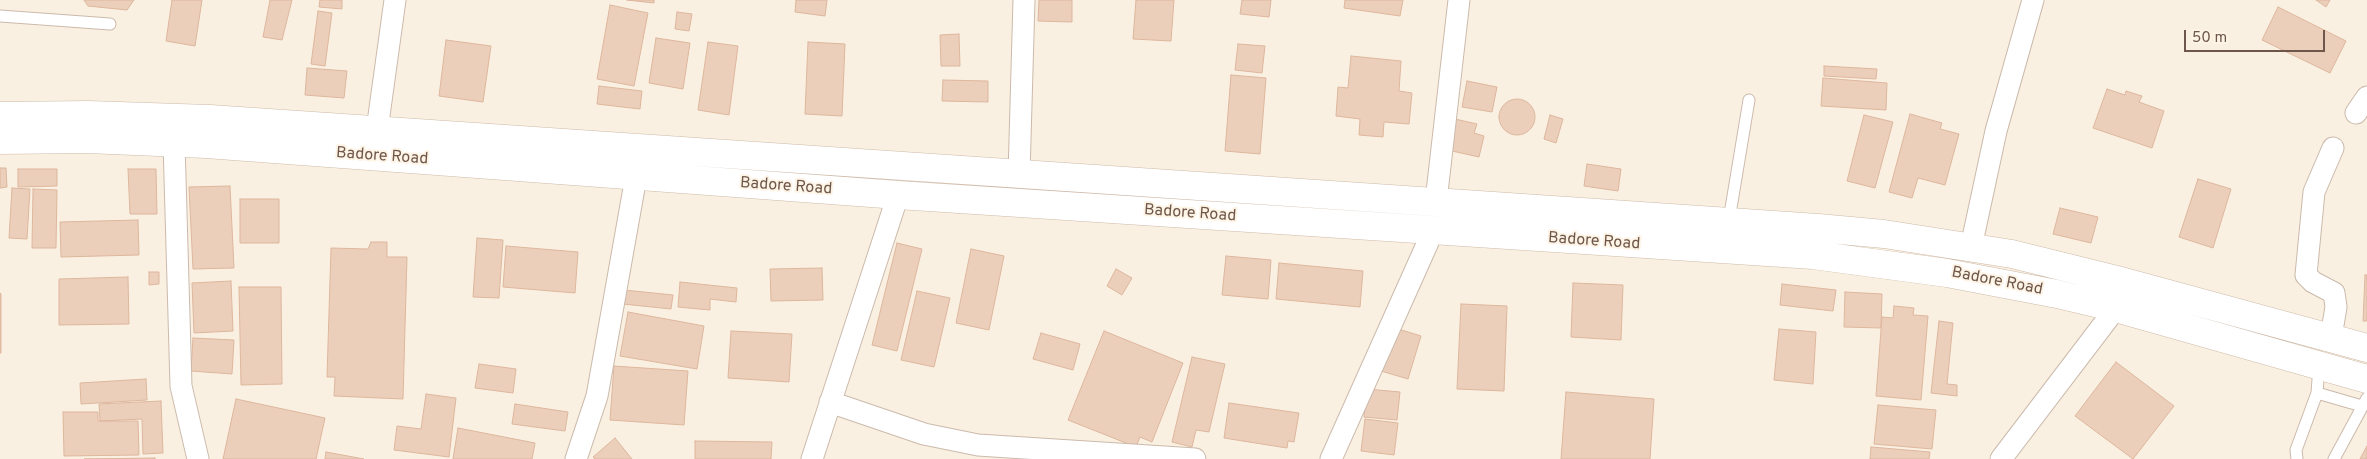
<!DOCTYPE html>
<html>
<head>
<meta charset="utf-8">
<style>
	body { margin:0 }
	#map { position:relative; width:2367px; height:459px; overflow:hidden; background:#faf0e1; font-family:Overpass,sans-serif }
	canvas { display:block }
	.scale { position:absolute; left:2184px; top:30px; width:141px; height:22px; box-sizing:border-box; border:2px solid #6e574a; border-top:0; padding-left:6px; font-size:15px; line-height:18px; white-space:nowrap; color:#6e574a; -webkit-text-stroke:4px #fdf4e6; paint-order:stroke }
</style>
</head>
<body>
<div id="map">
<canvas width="2367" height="459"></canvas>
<div class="scale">50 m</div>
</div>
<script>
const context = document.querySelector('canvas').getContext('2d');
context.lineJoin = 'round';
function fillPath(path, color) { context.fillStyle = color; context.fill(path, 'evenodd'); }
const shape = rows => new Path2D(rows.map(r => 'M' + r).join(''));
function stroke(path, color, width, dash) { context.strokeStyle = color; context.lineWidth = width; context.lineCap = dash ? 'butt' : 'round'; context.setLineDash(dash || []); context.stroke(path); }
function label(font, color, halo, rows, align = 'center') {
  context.font = font + ' Overpass,sans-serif'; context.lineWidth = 4; context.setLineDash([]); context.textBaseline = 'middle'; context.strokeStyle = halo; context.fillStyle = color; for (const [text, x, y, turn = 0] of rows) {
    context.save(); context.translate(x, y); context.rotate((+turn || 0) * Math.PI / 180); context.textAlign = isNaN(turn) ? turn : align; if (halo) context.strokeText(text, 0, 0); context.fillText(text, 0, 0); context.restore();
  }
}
const building = shape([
	[84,0,134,0,127,10,88,6,84,0],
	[172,0,202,0,195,46,166,41,172,0],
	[270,0,292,0,282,40,263,37,270,0],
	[320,0,342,0,342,9,319,7,320,0],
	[627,0,654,0,654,3,627,0],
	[796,0,827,0,825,16,795,12,796,0],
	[1039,0,1072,0,1072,22,1038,21,1039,0],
	[1136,0,1174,0,1171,41,1133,39,1136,0],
	[1242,0,1271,0,1269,17,1240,14,1242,0],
	[1345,0,1403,0,1400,16,1344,8,1345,0],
	[2316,0,2330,0,2326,7,2316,0],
	[610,5,648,13,634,86,597,79,610,5],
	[2278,7,2346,41,2330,73,2262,40,2278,7],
	[318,11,332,13,325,66,311,64,318,11],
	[677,12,692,14,689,31,675,29,677,12],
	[959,34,960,66,941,66,940,35,959,34],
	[656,38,690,43,683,89,649,83,656,38],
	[446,40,491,46,483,102,439,96,446,40],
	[708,42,738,46,729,115,698,110,708,42],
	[808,42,845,44,842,116,805,114,808,42],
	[1238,44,1265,46,1262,73,1235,70,1238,44],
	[1351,56,1401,61,1399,91,1412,93,1409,124,1384,122,1383,137,1359,135,1360,119,1336,116,1338,87,1348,88,1351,56],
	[1824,66,1877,69,1876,79,1824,76,1824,66],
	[307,68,347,71,344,98,305,95,307,68],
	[1231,75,1266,78,1260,154,1225,151,1231,75],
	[1823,78,1887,83,1886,110,1821,106,1823,78],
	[943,80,988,81,988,102,942,101,943,80],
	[1467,81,1497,87,1492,112,1462,107,1467,81],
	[599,86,642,91,640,109,597,104,599,86],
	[2107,89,2125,95,2126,91,2142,96,2139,102,2164,111,2152,148,2093,128,2107,89],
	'1499 117a18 18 0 1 1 36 0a18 18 0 1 1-36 0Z',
	[1910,114,1942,123,1940,129,1959,134,1945,185,1918,178,1912,198,1889,192,1910,114],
	[1550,115,1563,119,1556,143,1544,139,1550,115],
	[1864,115,1893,122,1875,188,1847,181,1864,115],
	[1455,119,1477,124,1474,133,1484,136,1479,157,1452,151,1454,140,1451,137,1455,119],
	[1587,164,1621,169,1618,191,1584,186,1587,164],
	[0,168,6,168,7,187,0,188,0,168],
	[18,169,57,169,57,186,18,187,18,169],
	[128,169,156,169,157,214,130,214,128,169],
	[2198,179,2231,189,2213,248,2179,237,2198,179],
	[230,186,234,268,193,269,189,187,230,186],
	[12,188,30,189,27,239,9,238,12,188],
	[33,189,57,190,56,248,32,248,33,189],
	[240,199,279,199,279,243,240,243,240,199],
	[2060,208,2098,217,2091,243,2053,234,2060,208],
	[138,220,139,255,61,257,60,222,138,220],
	[477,238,503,240,499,298,473,297,477,238],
	[371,242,387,242,387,257,407,257,403,399,334,396,335,377,327,377,331,248,368,249,371,242],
	[897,243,922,249,897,351,872,345,897,243],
	[506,246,578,252,575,293,503,287,506,246],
	[971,249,1004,256,989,330,956,323,971,249],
	[1226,256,1271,260,1268,299,1222,295,1226,256],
	[1279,263,1363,271,1360,307,1276,299,1279,263],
	[822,268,823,300,771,301,770,269,822,268],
	[1116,269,1132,278,1122,295,1107,286,1116,269],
	[149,272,159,272,159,284,149,285,149,272],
	[2365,275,2367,275,2367,321,2363,321,2365,275],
	[128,277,129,324,59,325,59,279,128,277],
	[231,281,233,331,194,333,192,283,231,281],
	[680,282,737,288,736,302,710,299,710,310,678,307,680,282],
	[1573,283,1623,285,1621,340,1571,337,1573,283],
	[1782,284,1836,290,1833,311,1780,305,1782,284],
	[239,287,281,287,282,384,241,385,239,287],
	[624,290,673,295,671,309,623,304,624,290],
	[917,291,950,298,934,367,901,360,917,291],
	[1845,292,1882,294,1881,328,1844,327,1845,292],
	[0,293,1,294,1,353,0,353,0,293],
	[1461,304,1507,306,1504,391,1457,389,1461,304],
	[1894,306,1914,308,1913,315,1928,316,1921,400,1876,396,1882,317,1893,318,1894,306],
	[628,312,704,326,697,369,620,356,628,312],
	[1939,321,1953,323,1947,384,1957,385,1957,396,1931,393,1939,321],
	[1395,328,1421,336,1408,379,1381,371,1395,328],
	[1779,329,1816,332,1813,384,1774,380,1779,329],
	[731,331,792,334,789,382,728,378,731,331],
	[1104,331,1183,363,1152,442,1140,437,1136,447,1068,420,1104,331],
	[1041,333,1080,344,1073,370,1033,359,1041,333],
	[193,338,234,340,232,374,191,371,193,338],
	[1192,357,1225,364,1209,432,1196,430,1192,447,1172,442,1192,357],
	[2116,362,2174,406,2133,459,2075,416,2116,362],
	[479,364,516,369,513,393,475,388,479,364],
	[614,366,688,371,684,425,610,420,614,366],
	[146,379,147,400,81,404,80,383,146,379],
	[1367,389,1400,392,1397,420,1364,417,1367,389],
	[1566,392,1654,399,1650,459,1561,459,1566,392],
	[426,394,456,398,449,457,394,450,397,426,421,429,426,394],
	[236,399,325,418,316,459,223,459,236,399],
	[161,401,163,453,143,454,142,419,100,421,99,404,161,401],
	[1229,403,1299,413,1294,442,1288,441,1287,448,1224,438,1229,403],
	[515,404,568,412,565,431,512,424,515,404],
	[1878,405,1936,410,1932,449,1874,444,1878,405],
	[63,412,98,412,98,421,138,421,139,455,64,456,63,412],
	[1365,419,1398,423,1394,455,1361,451,1365,419],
	[458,428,535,443,532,459,453,459,458,428],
	[615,438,632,459,595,459,593,457,615,438],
	[695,441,772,442,771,459,695,459,695,441],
	[2367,446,2367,459,2360,459,2367,446],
	[1871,447,1930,452,1929,459,1870,459,1871,447],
	[326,452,364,459,325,459,326,452],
	[155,458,155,459,84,459,155,458]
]);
const service = shape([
	[0,16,110,24],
	[1729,220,1749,100],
	[2317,393,2362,406],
	[2297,459,2296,450,2317,393,2319,366],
	[2334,459,2367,398]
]);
const minor = shape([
	[2356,113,2367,97],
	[377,130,395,0],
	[174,143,181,386,198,459],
	[1019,175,1024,0],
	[1436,201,1459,0],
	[1971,247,1996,131,2033,0],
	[2331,337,2336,307,2334,293,2313,282,2306,275,2314,192,2333,148],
	[830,402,924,434,978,445,1195,459],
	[576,459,597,396,636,177],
	[812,459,898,195],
	[1331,459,1433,231],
	[2001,459,2116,308]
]);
const secondary = shape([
	[0,116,88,115,210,119,1818,228,1884,234,2012,254,2117,280,2367,348],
	[0,140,87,139,206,144,898,195,1813,255,1947,273,2057,294,2116,308,2367,379]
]);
const streetNames = [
	["Badore Road",382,157,4],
	["Badore Road",786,187,4],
	["Badore Road",1190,214,4],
	["Badore Road",1594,242,4],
	["Badore Road",1997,282,11]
];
fillPath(building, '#eccfbb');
stroke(building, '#ddb69d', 1);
stroke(service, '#cbbaac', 13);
stroke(minor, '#cbbaac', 23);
stroke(secondary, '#cebaa9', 29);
stroke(service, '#fff', 11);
stroke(minor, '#fff', 21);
stroke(secondary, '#fff', 28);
label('16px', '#6e574a', '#fdf4e6', streetNames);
</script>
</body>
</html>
